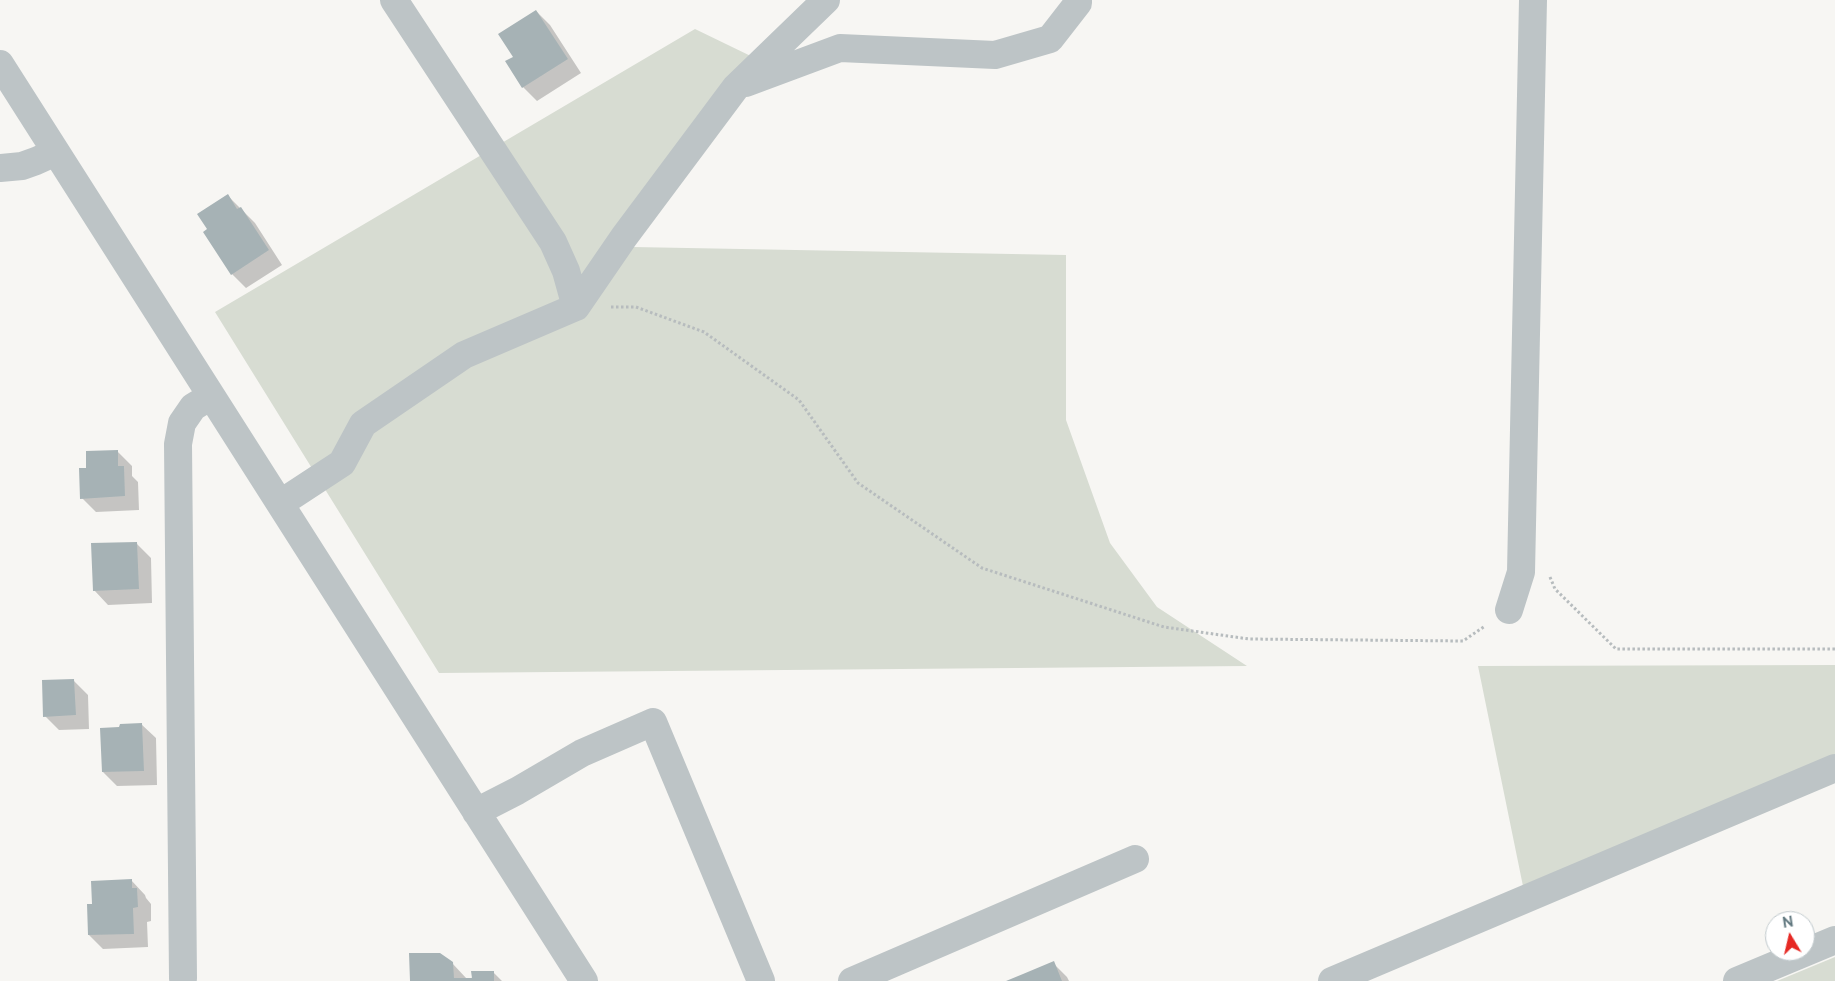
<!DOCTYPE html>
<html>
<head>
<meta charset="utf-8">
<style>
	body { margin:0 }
	#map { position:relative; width:1835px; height:981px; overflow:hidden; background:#f7f6f3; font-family:Raleway,sans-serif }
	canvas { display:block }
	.north { position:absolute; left:1765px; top:911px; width:50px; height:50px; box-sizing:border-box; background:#fff; border:1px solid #c0c9cc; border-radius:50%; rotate:351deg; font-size:14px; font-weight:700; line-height:20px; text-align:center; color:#61787f }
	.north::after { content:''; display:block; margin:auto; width:18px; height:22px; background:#e62924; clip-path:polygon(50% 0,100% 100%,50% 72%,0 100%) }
</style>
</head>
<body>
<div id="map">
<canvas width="1835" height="981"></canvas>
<div class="north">N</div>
</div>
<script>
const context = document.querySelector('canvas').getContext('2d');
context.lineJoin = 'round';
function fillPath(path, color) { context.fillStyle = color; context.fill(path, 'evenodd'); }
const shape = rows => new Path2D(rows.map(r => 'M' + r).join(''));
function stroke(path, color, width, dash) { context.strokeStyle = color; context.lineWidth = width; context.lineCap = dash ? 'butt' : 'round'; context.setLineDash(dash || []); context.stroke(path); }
const green = shape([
	[695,29,792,76,736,101,633,247,1066,255,1066,420,1110,543,1157,607,1247,666,439,673,215,312],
	[1835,665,1835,759,1524,891,1478,666],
	[1835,957,1835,981,1777,981]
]);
const shadow = shape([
	[536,11,550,25,581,73,537,101,523,87,507,62,514,57],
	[228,196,255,223,282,265,246,288,232,274],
	[117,451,132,466,132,476,138,482,139,510,96,512,82,498,88,469],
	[137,544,151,558,152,603,108,605,94,590],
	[74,681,88,695,89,729,59,730,45,716],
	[141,724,156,738,157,785,117,786,103,772,121,728],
	[131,880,145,895,146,898,151,904,151,921,147,922,148,947,103,949,89,935,94,905],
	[452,963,467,979,493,972,502,981,411,981],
	[1053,963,1067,977,1069,981,1009,981]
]);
const building = shape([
	[536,10,568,59,522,88,505,61,513,57,498,34],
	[228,194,237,209,241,207,269,250,231,275,203,232,207,229,197,214],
	[118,450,118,466,124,466,125,496,80,499,79,468,86,468,86,451],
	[137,542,139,589,93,591,91,543],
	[74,679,76,715,43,717,42,680],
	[142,723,144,771,102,772,100,728,119,727,120,724],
	[132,879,132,888,137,888,138,907,133,908,134,934,88,935,87,904,92,904,91,881],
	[409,953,440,953,453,962,454,978,472,978,471,971,494,971,494,981,410,981],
	[1054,961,1062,981,1006,981,1023,974]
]);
const path = shape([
	[611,307,636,307,704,332,799,400,858,483,982,568,1164,627,1249,639,1463,641,1485,626],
	[1550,577,1555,589,1616,649,1835,649]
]);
const minor = shape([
	[394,0,553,242,566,271,576,307],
	[0,64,584,981],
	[746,83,840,48,995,55,1050,39,1078,3,1078,0],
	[0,168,22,166,36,161,56,152],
	[281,503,342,463,363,424,464,355,576,307,624,237,736,87,826,0],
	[1509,610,1521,572,1533,0],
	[476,812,517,791,582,753,653,722,761,981],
	[183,978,178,444,182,423,193,407,211,396],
	[852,981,1135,859],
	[1332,981,1835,768],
	[1737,981,1835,940]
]);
fillPath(green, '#d7dcd2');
fillPath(shadow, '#0003');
fillPath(building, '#a6b2b5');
stroke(path, '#b7bcbe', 3, [2.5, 2.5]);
stroke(minor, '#bdc4c6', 28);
</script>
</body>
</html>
